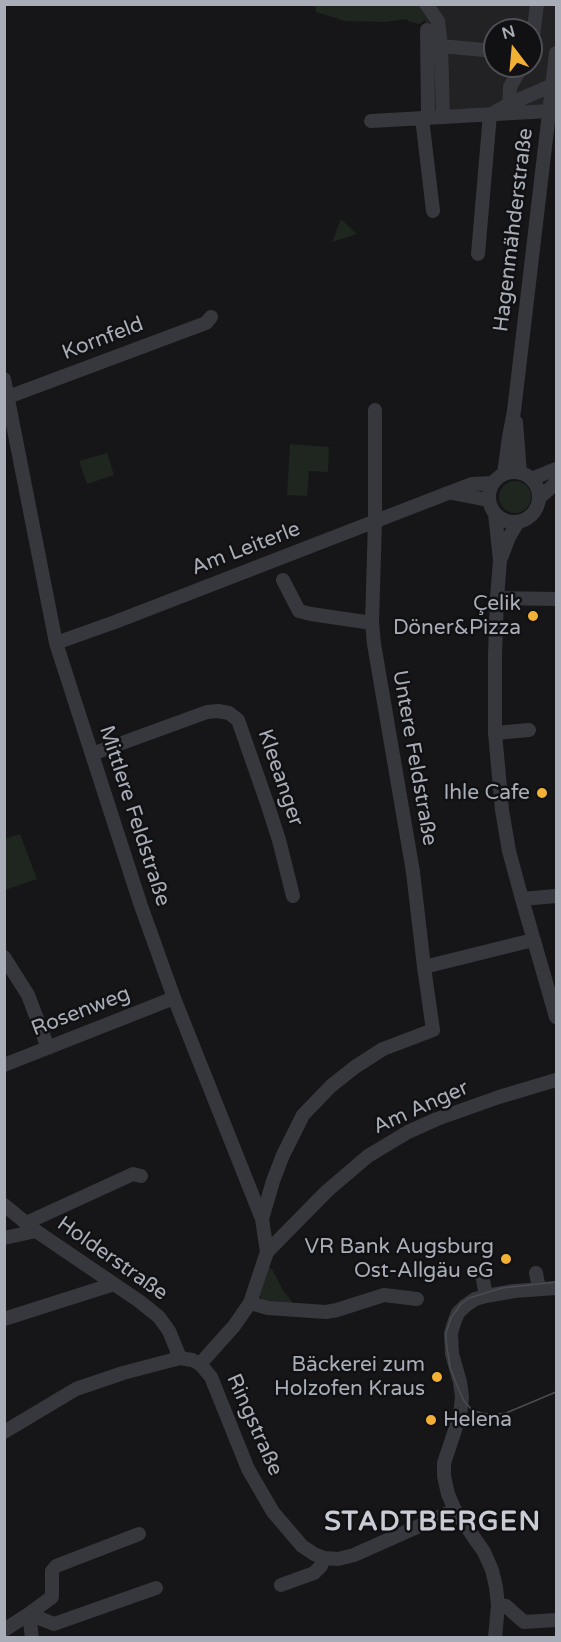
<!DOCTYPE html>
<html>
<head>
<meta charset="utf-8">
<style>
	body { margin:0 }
	#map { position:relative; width:561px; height:1642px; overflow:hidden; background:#161618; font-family:"Varela Round",sans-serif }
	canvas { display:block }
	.frame { position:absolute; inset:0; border:6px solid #a8adb8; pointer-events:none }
	.north { position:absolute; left:483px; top:18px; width:60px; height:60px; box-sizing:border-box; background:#111113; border:2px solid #4d4f55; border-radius:50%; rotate:344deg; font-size:16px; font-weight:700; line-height:24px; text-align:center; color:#a8adb8 }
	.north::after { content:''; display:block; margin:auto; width:21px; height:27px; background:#f2b134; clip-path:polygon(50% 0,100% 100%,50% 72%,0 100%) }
</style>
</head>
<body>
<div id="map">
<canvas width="561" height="1642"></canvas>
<div class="frame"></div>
<div class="north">N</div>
</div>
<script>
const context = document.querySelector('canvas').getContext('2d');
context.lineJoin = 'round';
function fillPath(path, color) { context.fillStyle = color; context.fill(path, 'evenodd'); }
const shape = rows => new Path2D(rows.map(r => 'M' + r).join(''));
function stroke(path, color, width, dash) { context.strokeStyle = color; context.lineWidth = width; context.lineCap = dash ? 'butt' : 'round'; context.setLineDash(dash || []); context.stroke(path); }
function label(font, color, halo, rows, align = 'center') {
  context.font = font + ' "Varela Round",sans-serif'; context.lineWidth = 5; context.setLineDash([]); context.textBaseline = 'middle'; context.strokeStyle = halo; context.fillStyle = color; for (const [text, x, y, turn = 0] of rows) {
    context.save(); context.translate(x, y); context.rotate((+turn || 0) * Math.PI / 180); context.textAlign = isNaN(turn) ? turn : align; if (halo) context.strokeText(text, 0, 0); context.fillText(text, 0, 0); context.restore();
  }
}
const built = shape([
	[320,4,556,5,556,53,549,111,428,117,427,30,424,16],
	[495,30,531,30,531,66,495,66]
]);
const green = shape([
	[315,5,424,5,427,10,427,18,420,24,410,22,406,19,386,22,345,21,316,12],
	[341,219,357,234,332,242],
	[290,444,329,447,328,472,309,471,307,496,287,495],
	[107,453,114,475,87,484,79,461],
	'499 497a16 16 0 1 1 32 0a16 16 0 1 1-32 0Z',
	[20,834,37,879,5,890,5,839],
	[269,1268,272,1269,283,1290,293,1303,293,1305,265,1302,260,1297,260,1293]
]);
const minor = shape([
	[426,4,438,21,441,46],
	[427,30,428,117],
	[531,51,537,4],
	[509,111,510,87,522,66],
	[495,112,509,104,553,85],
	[443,116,441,46,495,51],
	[422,118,433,211],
	[371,121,549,111],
	[478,254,490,114],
	[4,379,56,643,140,903,174,998,262,1219,267,1252],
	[8,397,206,323,211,317],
	[375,410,375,521,372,623,374,644,413,872,424,967,533,940],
	[516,422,520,473],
	'489 497a25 25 0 1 1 50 0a25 25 0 1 1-50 0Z',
	[504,474,509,437,514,411,556,53],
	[531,479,556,469],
	[452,493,488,500],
	[539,498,556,483],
	[495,514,500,560,497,598,495,655,495,733,502,810,509,851,522,899,556,1017],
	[501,558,509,537,518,522],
	[283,580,299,611,311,614,372,623],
	[497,598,556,599],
	[56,643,115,622,443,495,472,484,493,483],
	[495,733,529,730],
	[92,754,207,712,218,711,229,713,238,720,267,803,279,840,293,896],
	[522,899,556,896],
	[4,957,28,995,48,1048],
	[4,1065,174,998],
	[4,1205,36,1231,139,1301,159,1317,169,1331,180,1358],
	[262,1219,273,1181,283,1155,303,1115,331,1086,355,1067,383,1049,433,1030,424,967],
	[26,1223,133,1174,141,1176],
	[4,1238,36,1231],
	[536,1273,539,1289],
	[482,1274,486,1296],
	[250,1303,268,1308,326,1312,337,1310,384,1295,417,1299],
	[4,1319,114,1284],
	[200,1364,234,1326,250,1303,267,1252,327,1191,368,1156,408,1132,437,1119,499,1097,556,1080],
	[4,1432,76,1389,123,1373,180,1358,192,1360,200,1364,211,1377,248,1469,273,1512,302,1546,314,1554,324,1558,338,1559,354,1555,455,1510],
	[281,1585,314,1573,321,1566,324,1558],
	[498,1605,506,1606,524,1622,556,1620],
	[29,1614,54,1624,156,1588],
	[29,1614,32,1638],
	[4,1630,29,1614,52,1597,52,1571,56,1566,139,1534],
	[495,1638,498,1605,496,1587,492,1570,484,1552,455,1510,448,1494,444,1476,444,1463,460,1415,462,1397,460,1382,452,1354,451,1333,455,1320,458,1313,465,1306,475,1299,486,1296,514,1291,556,1288]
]);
const tram = shape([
	[556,1282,502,1288,469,1298,461,1304,451,1318,446,1333,446,1341,450,1367,458,1388,464,1401,473,1411,492,1415,506,1413,556,1392]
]);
const markers = [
	[533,616,6,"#f2b134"],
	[542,793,6,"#f2b134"],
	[506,1259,6,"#f2b134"],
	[437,1377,6,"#f2b134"],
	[431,1420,6,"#f2b134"]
];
const streetNames = [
	["Hagenmähderstraße",514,230,-83],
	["Kornfeld",103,339,-21],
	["Am Leiterle",246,549,-21],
	["Untere Feldstraße",414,758,80],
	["Kleeanger",280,778,71],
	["Mittlere Feldstraße",134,816,72],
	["Rosenweg",81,1012,-21],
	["Am Anger",421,1108,-24],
	["Holderstraße",112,1259,35],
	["Ringstraße",254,1425,66]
];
const poiNames = [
	["Çelik",521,604],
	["Döner&Pizza",521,628],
	["Ihle Cafe",530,793],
	["VR Bank Augsburg",494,1247],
	["Ost-Allgäu eG",494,1271],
	["Bäckerei zum",425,1365],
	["Holzofen Kraus",425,1389],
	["Helena",443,1420,"left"]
];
const districtNames = [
	["STADTBERGEN",433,1523]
];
fillPath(built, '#222225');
fillPath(green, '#1e261f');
stroke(minor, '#37383d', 14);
stroke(tram, '#4a4c52', 1.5);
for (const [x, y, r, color] of markers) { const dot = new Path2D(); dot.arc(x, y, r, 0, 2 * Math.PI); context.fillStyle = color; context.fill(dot); stroke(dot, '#111113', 2); }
label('21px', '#a8adb8', '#111113', streetNames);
label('21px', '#a8adb8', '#111113', poiNames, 'right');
context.letterSpacing = '1.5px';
label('bold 27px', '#c9ccd4', '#111113', districtNames);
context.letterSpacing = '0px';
</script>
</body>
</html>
